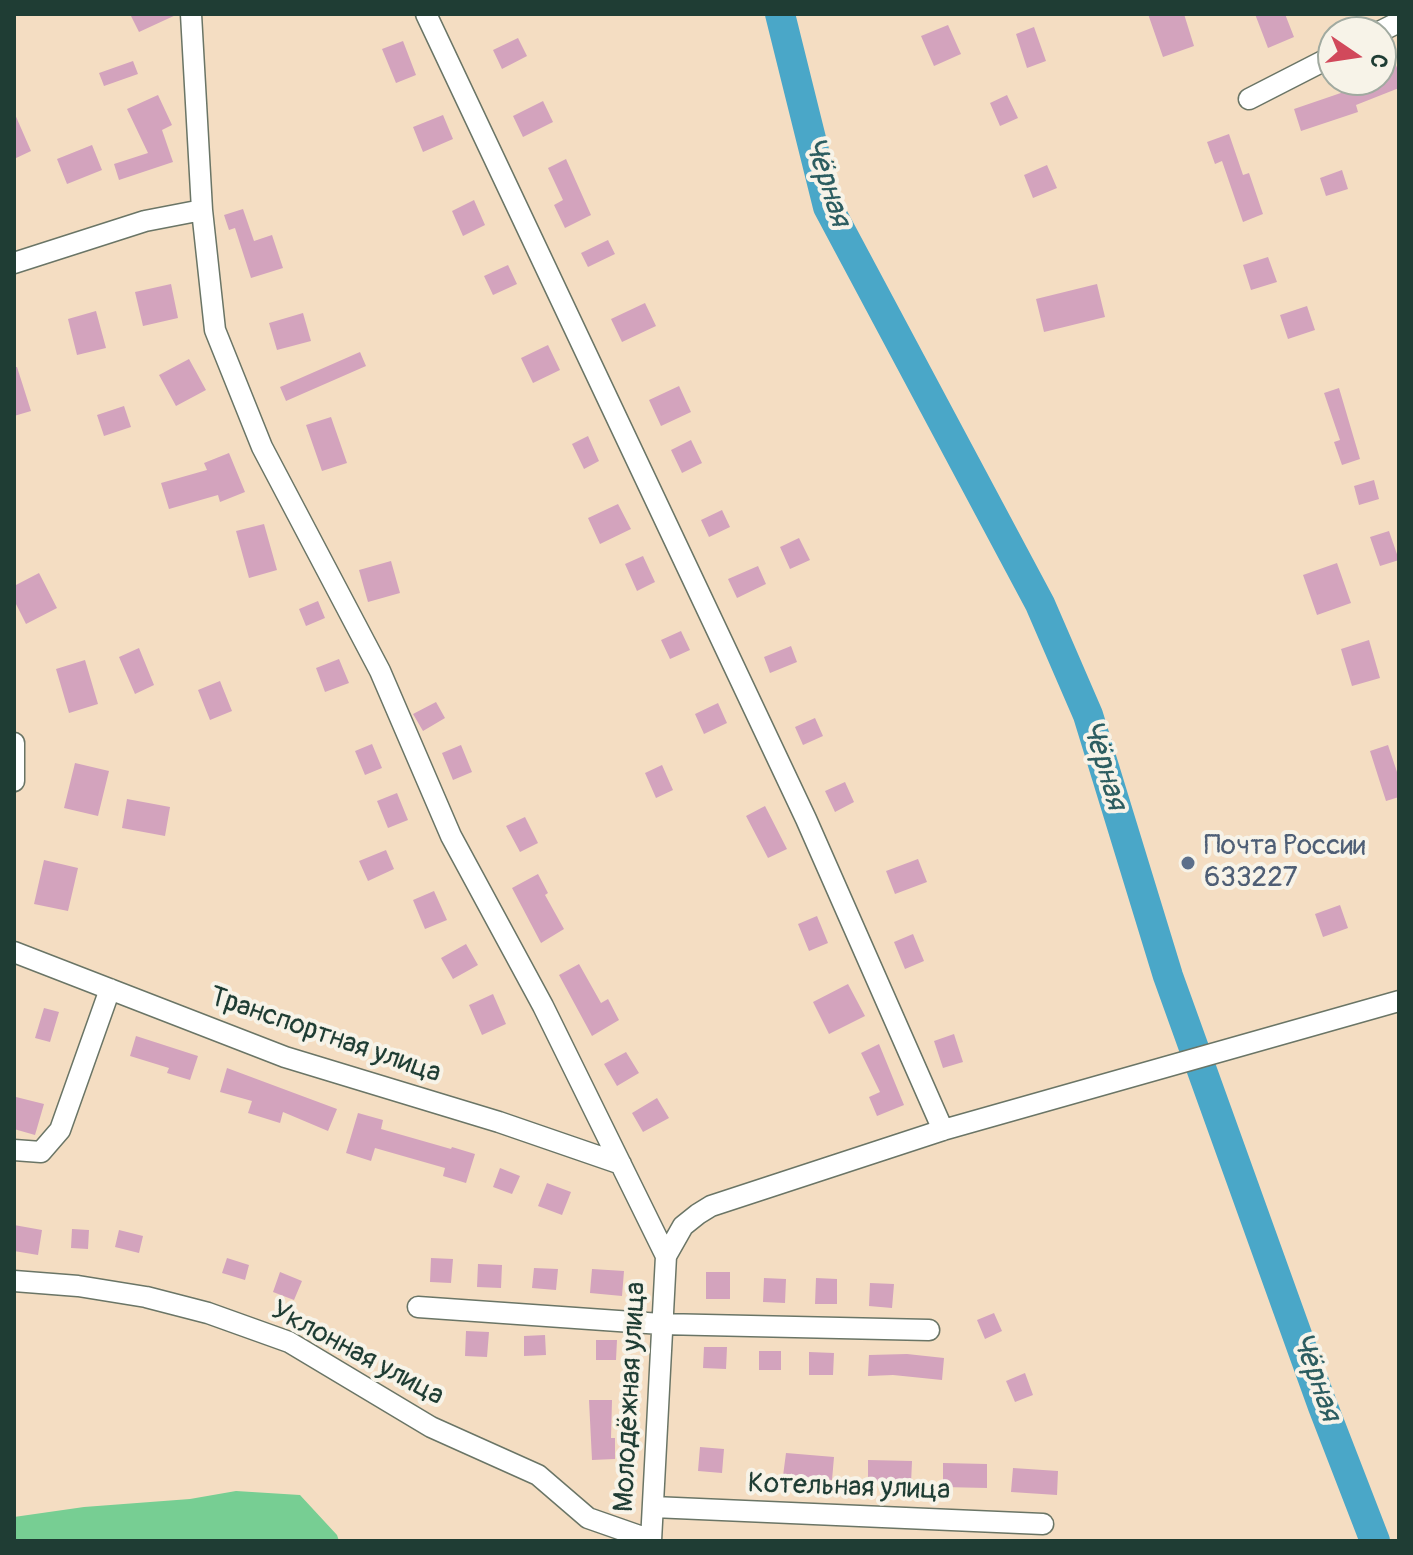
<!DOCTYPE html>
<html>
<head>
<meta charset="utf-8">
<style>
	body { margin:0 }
	#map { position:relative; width:1413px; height:1555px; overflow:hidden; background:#f4ddc2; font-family:Pangolin,sans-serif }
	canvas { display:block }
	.frame { position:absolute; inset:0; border:16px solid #1f3d34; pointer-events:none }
	.north { position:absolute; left:1317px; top:16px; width:80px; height:80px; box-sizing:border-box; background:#f7f3e8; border:2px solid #a1aaa0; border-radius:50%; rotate:103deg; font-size:22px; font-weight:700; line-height:32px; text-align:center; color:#1f3d34 }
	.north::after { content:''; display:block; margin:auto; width:28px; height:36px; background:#d1495b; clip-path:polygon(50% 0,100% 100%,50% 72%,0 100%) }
</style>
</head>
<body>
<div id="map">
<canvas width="1413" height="1555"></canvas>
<div class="frame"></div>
<div class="north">С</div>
</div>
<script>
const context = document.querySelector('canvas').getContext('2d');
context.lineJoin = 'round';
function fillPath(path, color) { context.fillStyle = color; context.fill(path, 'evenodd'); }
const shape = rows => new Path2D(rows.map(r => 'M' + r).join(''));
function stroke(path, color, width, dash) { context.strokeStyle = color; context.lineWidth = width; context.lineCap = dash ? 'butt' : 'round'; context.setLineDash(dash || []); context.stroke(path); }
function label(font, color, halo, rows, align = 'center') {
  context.font = font + ' Pangolin,sans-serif'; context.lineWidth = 8; context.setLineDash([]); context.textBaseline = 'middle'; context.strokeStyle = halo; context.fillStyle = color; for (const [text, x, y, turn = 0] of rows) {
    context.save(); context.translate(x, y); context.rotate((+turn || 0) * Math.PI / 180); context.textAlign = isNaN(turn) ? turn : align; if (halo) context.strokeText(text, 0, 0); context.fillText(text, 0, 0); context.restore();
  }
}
const green = shape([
	[236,1491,300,1495,337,1535,339,1541,14,1541,14,1517,84,1507,190,1499]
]);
const river = shape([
	[780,14,828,207,1040,604,1088,715,1168,976,1322,1404,1375,1541]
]);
const building = shape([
	[130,14,178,14,139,32],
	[1148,14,1184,14,1194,46,1163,57],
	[1255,14,1285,14,1294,37,1268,48],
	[948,25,961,54,934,66,921,36],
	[1034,27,1046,61,1027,68,1016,34],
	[518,38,527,56,502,69,493,50],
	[403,41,416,75,396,83,382,49],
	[1391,53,1399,73,1399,88,1356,105,1358,112,1301,131,1294,109,1370,83,1368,80,1381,80,1381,58],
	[133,61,138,74,104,86,99,73],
	[158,95,172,125,162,130,173,162,119,180,114,164,148,153,127,109],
	[1007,95,1018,118,1000,126,990,103],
	[543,101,553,122,523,137,513,116],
	[14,112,31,151,14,159],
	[443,115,453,139,423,152,413,127],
	[1229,134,1243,175,1249,173,1263,214,1243,222,1222,161,1215,164,1207,142],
	[92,145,102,170,67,184,57,159],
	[566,159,591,215,565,228,554,205,563,200,548,168],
	[1047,165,1057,188,1033,198,1024,175],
	[1342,170,1348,189,1326,196,1320,178],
	[474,200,485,225,463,236,452,211],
	[243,209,254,241,272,235,283,268,251,278,235,228,229,230,224,215],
	[608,240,615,254,588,267,581,253],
	[1268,257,1277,282,1251,290,1243,265],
	[508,265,517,284,493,295,484,276],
	[171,284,178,318,143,326,135,292],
	[1097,284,1105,317,1044,332,1036,299],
	[645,303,656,326,622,342,611,319],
	[1307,306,1315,330,1288,339,1280,315],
	[96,311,106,348,77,355,68,319],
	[303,313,311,341,277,350,269,323],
	[548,345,560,370,533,383,521,358],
	[360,352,366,366,286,401,280,387],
	[189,359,206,390,176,406,159,375],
	[14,367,17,367,31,411,14,416],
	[679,386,691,412,661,426,649,400],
	[1339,388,1360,459,1342,465,1334,442,1340,440,1324,393],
	[124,406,131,427,104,436,97,415],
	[331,417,347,463,322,471,306,425],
	[588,436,599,461,584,469,572,444],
	[691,440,702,463,682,473,671,450],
	[229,453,245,492,220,502,218,495,169,509,161,483,207,470,204,463],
	[1374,480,1379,499,1359,505,1354,486],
	[618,504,631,529,600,544,588,518],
	[722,510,730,527,709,537,701,520],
	[264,524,277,570,249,578,236,531],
	[1389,531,1399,560,1380,566,1370,537],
	[799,538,810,560,790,569,780,547],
	[643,556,655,582,637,591,625,564],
	[391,561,400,593,368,602,359,570],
	[1337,563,1351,603,1317,615,1303,575],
	[758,566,766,584,737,598,728,579],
	[39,573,57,608,26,624,14,600,14,586],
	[318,601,325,618,306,626,299,609],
	[681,631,690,650,670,659,661,640],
	[1369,640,1380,678,1352,686,1341,649],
	[791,646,797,662,770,673,764,657],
	[139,648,154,685,135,694,119,657],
	[339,659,349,683,325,692,316,668],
	[85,660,98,704,69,713,56,669],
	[220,681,232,711,210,720,198,690],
	[436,702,445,718,423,731,413,714],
	[718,703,727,723,704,734,695,714],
	[815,718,823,736,803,745,795,727],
	[372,744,382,768,365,775,355,751],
	[461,745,472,772,453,780,442,753],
	[1388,745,1399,778,1399,797,1386,801,1370,751],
	[75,763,109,771,98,816,64,808],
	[662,765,673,790,656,798,645,773],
	[845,782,854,802,835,812,825,791],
	[397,793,408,820,388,828,377,801],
	[127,799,170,807,165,836,122,828],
	[765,806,787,849,768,858,746,816],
	[525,817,538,843,520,852,506,826],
	[386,850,394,869,368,881,359,861],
	[918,859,927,882,895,894,886,871],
	[44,860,78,868,68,911,34,904],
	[538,874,548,893,545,895,564,929,541,943,512,888],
	[434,891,447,920,425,929,413,900],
	[1340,905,1348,928,1323,937,1315,914],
	[817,916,828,943,809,951,798,924],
	[913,934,924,961,905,969,894,942],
	[466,944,478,965,453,979,441,958],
	[579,964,601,1003,608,999,619,1020,592,1036,559,975],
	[848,984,865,1016,829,1034,813,1002],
	[493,994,506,1024,482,1035,469,1005],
	[44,1008,59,1012,50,1042,35,1038],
	[954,1034,963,1062,943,1068,934,1041],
	[136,1036,198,1056,190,1080,167,1073,169,1068,130,1056],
	[879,1044,904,1105,877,1116,869,1097,880,1092,861,1053],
	[626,1052,639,1073,617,1086,604,1064],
	[227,1068,337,1109,328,1131,283,1112,280,1123,248,1113,252,1101,220,1092],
	[16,1097,44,1104,35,1135,14,1129],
	[657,1098,669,1118,643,1132,632,1113],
	[358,1113,383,1120,381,1129,451,1149,452,1147,475,1154,466,1183,443,1176,445,1168,375,1148,371,1161,346,1153],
	[500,1168,520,1176,512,1194,493,1187],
	[547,1183,571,1192,562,1215,538,1206],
	[14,1225,42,1230,38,1255,14,1251],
	[72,1229,89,1230,88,1249,71,1248],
	[119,1230,143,1236,139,1253,115,1247],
	[227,1258,249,1265,245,1280,222,1273],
	[431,1258,453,1259,451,1283,430,1282],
	[478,1264,502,1265,501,1288,477,1287],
	[534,1268,558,1269,556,1290,532,1288],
	[592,1269,624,1271,622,1296,590,1293],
	[280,1272,302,1281,294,1300,273,1292],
	[706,1272,730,1272,730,1299,706,1299],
	[764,1278,786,1279,785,1303,763,1302],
	[816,1278,837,1279,837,1304,815,1304],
	[870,1283,894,1284,892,1308,869,1306],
	[994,1313,1002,1331,985,1339,977,1320],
	[466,1331,489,1332,487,1357,465,1356],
	[545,1335,546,1355,524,1356,524,1336],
	[596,1340,617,1340,616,1360,596,1360],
	[704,1347,727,1347,726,1369,703,1368],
	[759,1351,781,1351,781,1370,759,1370],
	[809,1352,834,1353,833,1375,809,1375],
	[907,1354,944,1358,942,1380,893,1375,868,1376,869,1355],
	[1025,1373,1033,1395,1015,1402,1006,1381],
	[589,1400,612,1400,611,1438,615,1438,615,1459,592,1460],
	[700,1447,724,1449,722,1473,698,1471],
	[786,1453,834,1457,832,1480,783,1476],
	[868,1460,912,1461,911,1484,868,1483],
	[943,1463,987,1464,987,1488,943,1487],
	[1013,1468,1058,1471,1057,1495,1011,1492]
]);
const minor = shape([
	[191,14,202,210,215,330,262,447,380,671,451,836,543,1006,666,1256],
	[426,14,806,819,943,1130],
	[1379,32,1399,22],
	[1249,99,1333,56],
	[14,263,145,221,202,210],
	[14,743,14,781],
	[14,952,285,1057,499,1122,621,1164],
	[14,1150,41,1152,60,1130,110,989],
	[14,1281,78,1286,146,1297,208,1313,289,1342,431,1427,538,1475,588,1518,651,1540],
	[418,1307,661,1324,929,1330],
	[653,1507,1043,1524],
	[651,1541,666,1256,683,1226,698,1214,711,1206,943,1130,1399,1001]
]);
const markers = [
	[1188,863,8,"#5c6f8a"]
];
const serviceNames = [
	["Почта России",1204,847],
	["633227",1204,879]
];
const streetNames = [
	["Транспортная улица",325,1036,19],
	["Уклонная улица",357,1354,28],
	["Молодёжная улица",631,1397,-87],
	["Котельная улица",849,1488,2]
];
const waterNames = [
	["Чёрная",826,182,72],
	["Чёрная",1103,765,73],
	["Чёрная",1315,1377,70]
];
fillPath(green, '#77ce93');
stroke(river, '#4aa7c8', 30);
fillPath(building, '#d3a3bd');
stroke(minor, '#6a7566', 23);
stroke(minor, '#fff', 20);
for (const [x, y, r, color] of markers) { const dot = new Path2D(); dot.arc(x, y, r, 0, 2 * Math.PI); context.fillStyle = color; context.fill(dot); stroke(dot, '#f7f3e8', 3); }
label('28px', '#4e5e75', '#f7f3e8', serviceNames, 'left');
label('28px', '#1f3d34', '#f7f3e8', streetNames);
label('italic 30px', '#2c5d60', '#f7f3e8', waterNames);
</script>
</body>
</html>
